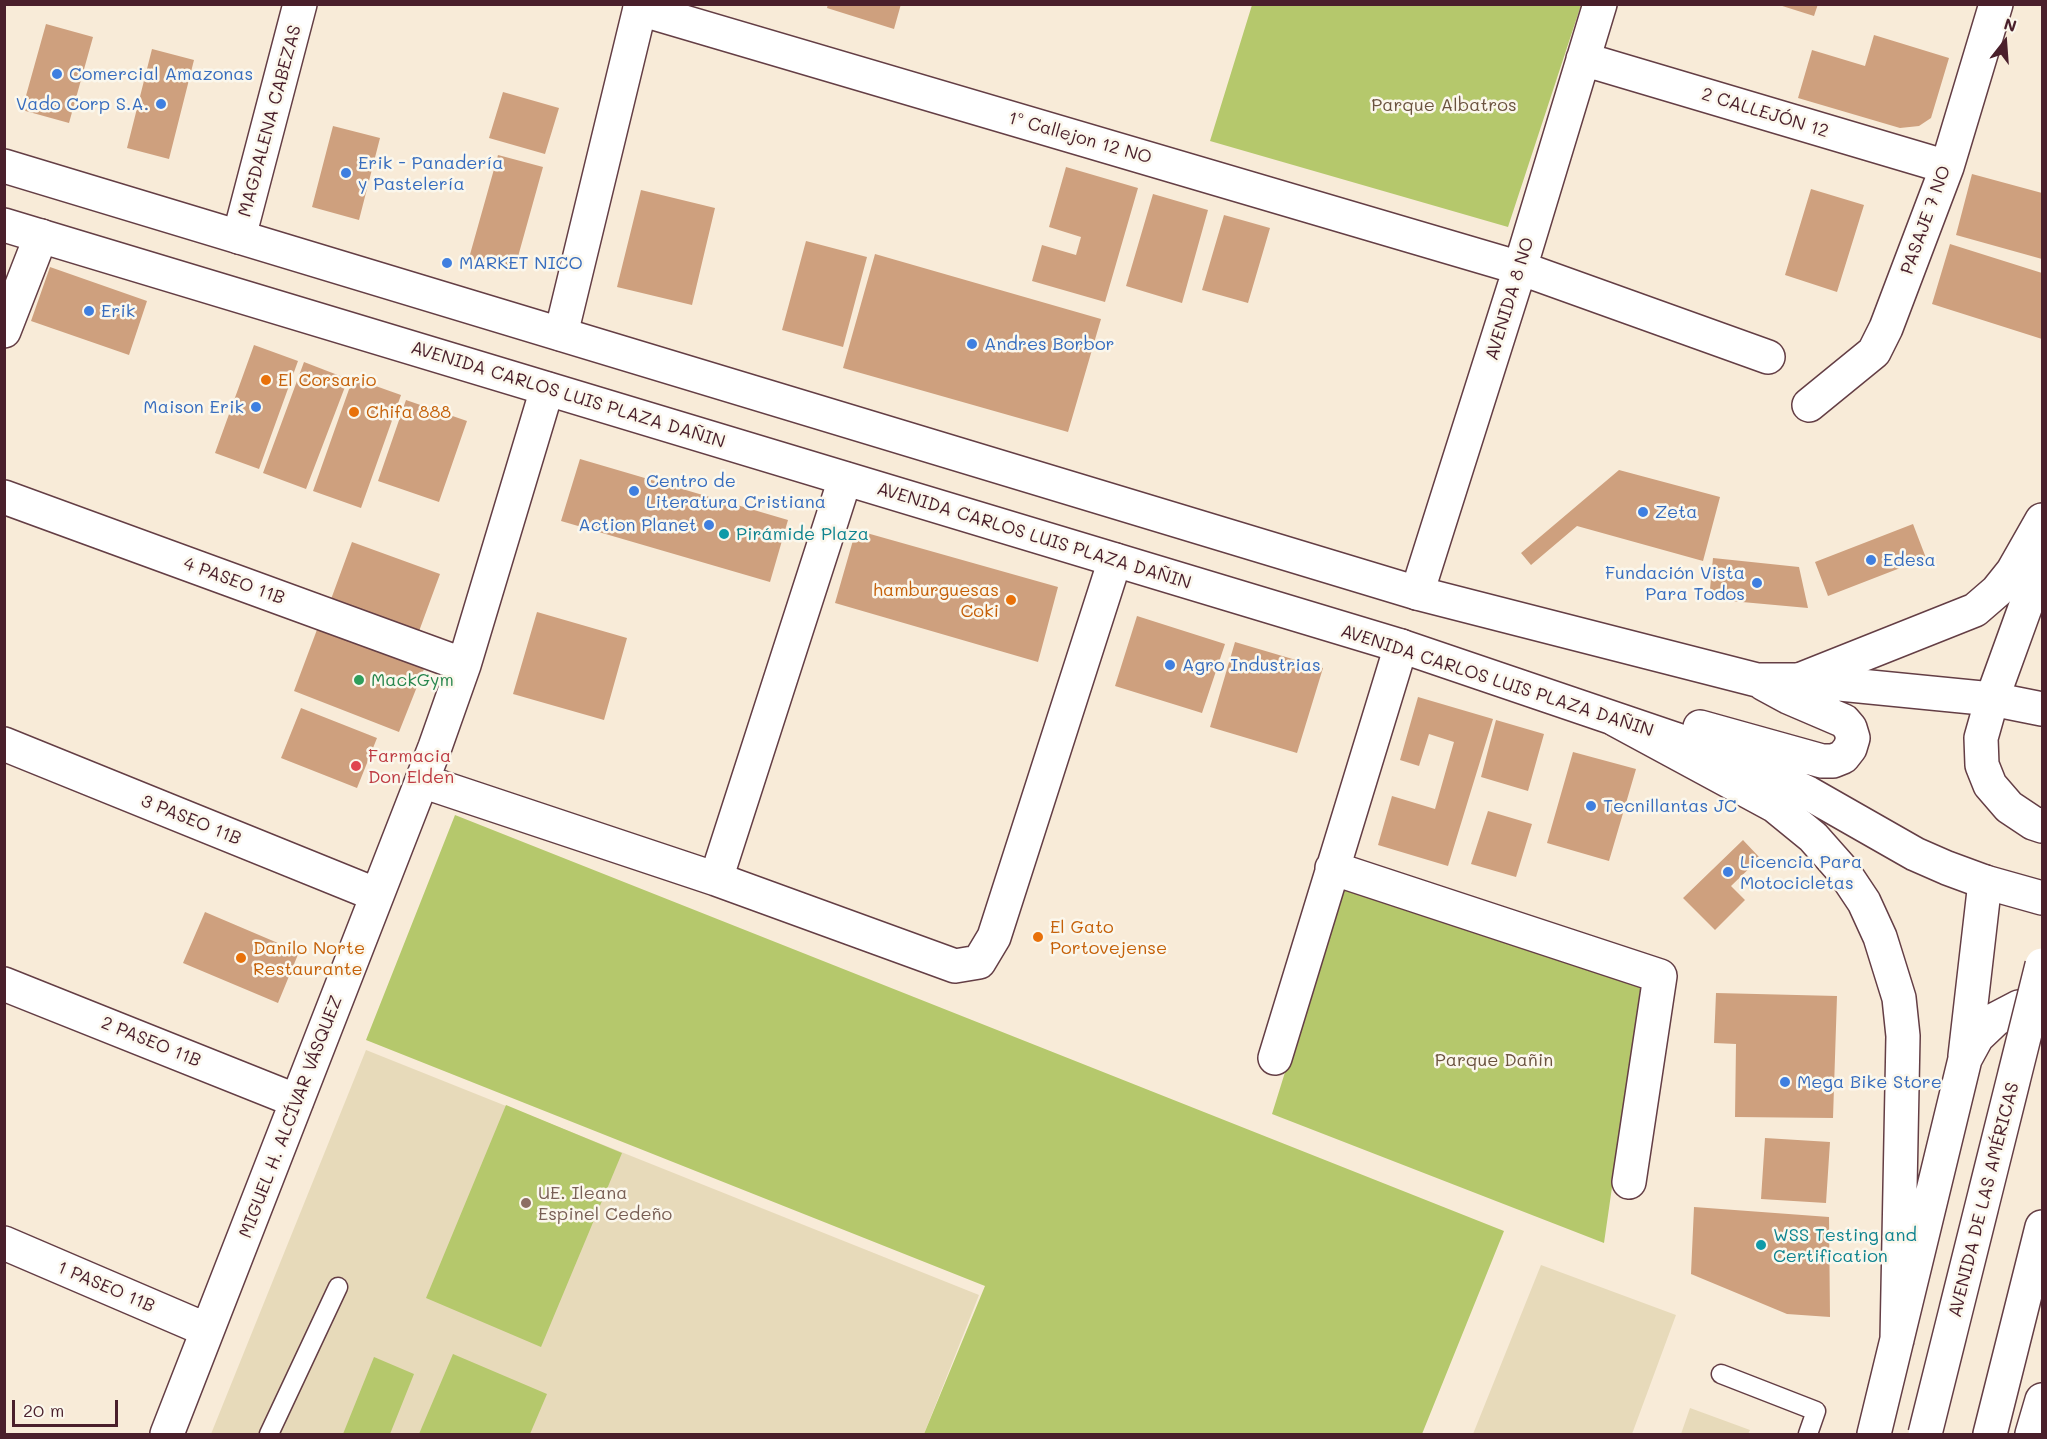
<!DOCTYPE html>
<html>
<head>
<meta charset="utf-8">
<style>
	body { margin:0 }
	#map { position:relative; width:2047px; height:1439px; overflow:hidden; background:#f8ebd8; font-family:Mali,sans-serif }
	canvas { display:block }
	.frame { position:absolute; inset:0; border:6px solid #4a1f2b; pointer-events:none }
	.north { position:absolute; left:1975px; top:12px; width:60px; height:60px; -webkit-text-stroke:4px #fbf7ec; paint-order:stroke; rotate:17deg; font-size:16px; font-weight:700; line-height:24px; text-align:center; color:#4a1f2b }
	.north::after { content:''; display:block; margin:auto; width:21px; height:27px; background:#4a1f2b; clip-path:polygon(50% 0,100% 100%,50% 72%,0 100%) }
	.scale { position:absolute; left:12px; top:1400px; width:106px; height:27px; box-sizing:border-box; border:3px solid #4a1f2b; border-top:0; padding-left:8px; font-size:18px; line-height:21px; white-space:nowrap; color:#4a1f2b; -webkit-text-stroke:4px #fbf7ec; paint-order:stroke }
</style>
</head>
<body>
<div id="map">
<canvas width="2047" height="1439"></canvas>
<div class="frame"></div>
<div class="north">N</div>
<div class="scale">20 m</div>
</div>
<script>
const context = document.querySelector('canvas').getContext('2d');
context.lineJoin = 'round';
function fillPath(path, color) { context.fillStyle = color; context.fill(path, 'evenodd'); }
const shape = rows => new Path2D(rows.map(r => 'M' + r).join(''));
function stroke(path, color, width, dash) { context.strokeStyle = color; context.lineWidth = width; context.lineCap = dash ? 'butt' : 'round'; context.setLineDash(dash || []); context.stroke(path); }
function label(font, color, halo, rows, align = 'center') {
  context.font = font + ' Mali,sans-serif'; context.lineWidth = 5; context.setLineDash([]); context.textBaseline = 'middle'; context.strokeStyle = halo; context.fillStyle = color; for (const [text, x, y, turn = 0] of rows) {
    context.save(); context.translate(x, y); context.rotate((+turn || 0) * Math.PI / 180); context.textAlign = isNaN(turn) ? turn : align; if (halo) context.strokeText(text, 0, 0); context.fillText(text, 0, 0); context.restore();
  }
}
const built = shape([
	[366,1050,979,1295,924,1434,211,1434],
	[1541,1265,1676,1315,1632,1434,1473,1434],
	[1690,1408,1750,1430,1748,1434,1681,1434]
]);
const green = shape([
	[1252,5,1581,5,1508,227,1210,141],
	[455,815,1504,1231,1422,1434,924,1434,985,1286,366,1040],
	[1347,873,1643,971,1604,1243,1272,1114],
	[506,1105,622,1153,541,1347,426,1298],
	[453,1354,547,1394,530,1434,419,1434],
	[374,1357,414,1374,390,1434,343,1434]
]);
const building = shape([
	[828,4,901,4,894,29,827,8],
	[1776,4,1818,4,1814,16],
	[46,24,93,37,69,123,22,110],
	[1874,35,1949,58,1931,118,1919,126,1900,128,1798,98,1812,50,1865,66],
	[152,49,194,60,169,159,127,148],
	[503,92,559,108,545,154,489,138],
	[333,126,380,138,359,220,312,207],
	[498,155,543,167,514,271,469,258],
	[1066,167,1138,188,1105,302,1032,281,1042,245,1076,255,1081,237,1049,227],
	[1972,174,2042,193,2042,259,1956,235],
	[1811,189,1864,205,1837,292,1785,275],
	[641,190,715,208,692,305,617,287],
	[1153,194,1208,210,1182,303,1126,286],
	[1224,215,1270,228,1248,303,1202,290],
	[806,241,867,257,843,347,782,330],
	[1950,244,2042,273,2042,339,1932,304],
	[875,254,1101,319,1068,432,843,368],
	[50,267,147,301,129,355,31,321],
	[254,345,298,361,259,469,215,453],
	[304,362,348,379,306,489,263,473],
	[353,378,401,395,361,508,313,491],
	[406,400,467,421,439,502,378,481],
	[580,459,788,520,770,582,561,521],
	[1619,470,1720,497,1703,561,1577,526,1531,565,1521,553],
	[1913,524,1926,558,1828,596,1815,562],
	[856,530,1058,587,1038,662,835,603],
	[352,542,440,574,418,634,330,602],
	[1713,558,1799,567,1808,608,1709,599],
	[537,612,627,638,604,720,513,694],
	[1137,616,1225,644,1202,713,1115,686],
	[318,627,424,669,399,732,294,691],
	[1235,642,1323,668,1297,753,1210,727],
	[1418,697,1493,719,1448,866,1378,845,1392,796,1435,809,1454,742,1429,734,1419,766,1400,760],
	[301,708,377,738,357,788,281,758],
	[1496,720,1544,734,1528,791,1481,777],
	[1573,752,1636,769,1609,861,1547,843],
	[1488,811,1532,824,1516,877,1471,864],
	[1743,840,1760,858,1731,886,1745,900,1715,930,1683,898],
	[205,912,299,952,278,1003,183,963],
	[1716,993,1837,996,1833,1118,1735,1117,1736,1044,1714,1043],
	[1765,1138,1830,1142,1826,1203,1761,1199],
	[1694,1207,1829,1217,1830,1317,1787,1314,1691,1274]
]);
const service = shape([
	[1721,1374,1816,1411,1808,1434],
	[269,1434,338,1287]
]);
const minor = shape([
	[640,9,1520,268,1768,357],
	[1583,59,1947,167],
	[239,237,300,4],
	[4,331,41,236],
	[1809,405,1874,352,1886,328,1947,167,1996,4],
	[4,497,464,665],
	[1417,593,1520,268,1600,4],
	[4,744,377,895],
	[422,781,716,879,955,966,979,962,994,937,1115,560],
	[1332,868,1660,976,1629,1182],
	[716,879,845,479],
	[4,984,297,1101],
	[1275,1058,1401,646],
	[4,1243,207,1330],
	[167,1434,435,747,464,665,547,389]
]);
const tertiary = shape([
	[561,334,641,4]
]);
const secondary = shape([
	[4,166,1417,593,1757,680,1799,680,1992,699,2042,709],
	[4,225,1401,646,1713,752,1761,771,1808,793,1915,854,1947,868,1985,882,2042,898],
	[1700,727,1822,761,1833,761,1843,757,1850,748,1853,738,1850,728,1844,721,1788,697,1764,684]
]);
const primary = shape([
	[2042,561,1992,699,1981,738,1982,765,1990,785,2009,807,2033,823,2042,826],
	[1799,680,1975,610,1997,591,2013,571,2042,520],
	[1616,720,1775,806,1813,837,1844,872,1864,902,1880,937,1899,998,1903,1036,1897,1340],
	[1965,1056,1985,882],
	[1874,1434,1965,1059,1977,1037,1996,1019,2019,1007,2042,1005],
	[1990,1434,2042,1227],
	[2032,1434,2042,1400]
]);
const primaryBridge = shape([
	[1925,1434,2042,965]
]);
const markers = [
	[57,74,6,"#3f7fe0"],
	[161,104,6,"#3f7fe0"],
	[346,173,6,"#3f7fe0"],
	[447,263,6,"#3f7fe0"],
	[89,311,6,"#3f7fe0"],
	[972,344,6,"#3f7fe0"],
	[266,380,6,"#e8710a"],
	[256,407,6,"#3f7fe0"],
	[354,412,6,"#e8710a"],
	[634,491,6,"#3f7fe0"],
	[1643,512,6,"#3f7fe0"],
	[709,525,6,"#3f7fe0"],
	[724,534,6,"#0f9aa8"],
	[1871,560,6,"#3f7fe0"],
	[1757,583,6,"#3f7fe0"],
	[1011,600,6,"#e8710a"],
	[1170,665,6,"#3f7fe0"],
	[359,680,6,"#2e9e5b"],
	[356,766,6,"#e0444e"],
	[1591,806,6,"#3f7fe0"],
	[1728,872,6,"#3f7fe0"],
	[1038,937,6,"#e8710a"],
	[241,958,6,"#e8710a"],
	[1785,1082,6,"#3f7fe0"],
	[526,1203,6,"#8d6e63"],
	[1761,1245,6,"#0f9aa8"]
];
const shopNames = [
	["Comercial Amazonas",69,74],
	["Vado Corp S.A.",149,104,"right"],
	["Erik - Panadería",358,163],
	["y Pastelería",358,184],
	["MARKET NICO",459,263],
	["Erik",101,311],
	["Andres Borbor",984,344],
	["Maison Erik",244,407,"right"],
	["Centro de",646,481],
	["Literatura Cristiana",646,502],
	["Zeta",1655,512],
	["Action Planet",697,525,"right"],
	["Edesa",1883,560],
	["Fundación Vista",1745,573,"right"],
	["Para Todos",1745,594,"right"],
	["Agro Industrias",1182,665],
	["Tecnillantas JC",1603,806],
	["Licencia Para",1740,862],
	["Motocicletas",1740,883],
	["Mega Bike Store",1797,1082]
];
const parkNames = [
	["Parque Albatros",1444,105],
	["Parque Dañin",1494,1060]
];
const streetNames = [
	["2 CALLEJÓN 12",1765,113,17],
	["MAGDALENA CABEZAS",270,121,-75],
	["1º Callejon 12 NO",1080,138,16],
	["PASAJE 7 NO",1926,220,-70],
	["AVENIDA 8 NO",1510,299,-73],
	["AVENIDA CARLOS LUIS PLAZA DAÑIN",568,395,17],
	["AVENIDA CARLOS LUIS PLAZA DAÑIN",1034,536,17],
	["4 PASEO 11B",234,581,20],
	["AVENIDA CARLOS LUIS PLAZA DAÑIN",1497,681,18],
	["3 PASEO 11B",191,820,22],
	["2 PASEO 11B",151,1042,22],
	["MIGUEL H. ALCÍVAR VÁSQUEZ",291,1117,-69],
	["AVENIDA DE LAS AMÉRICAS",1984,1200,-76],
	["1 PASEO 11B",106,1287,23]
];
const foodNames = [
	["El Corsario",278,380],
	["Chifa 888",366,412],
	["hamburguesas",999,590,"right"],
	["Coki",999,611,"right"],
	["El Gato",1050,927],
	["Portovejense",1050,948],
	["Danilo Norte",253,948],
	["Restaurante",253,969]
];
const cultureNames = [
	["Pirámide Plaza",736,534],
	["WSS Testing and",1773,1235],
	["Certification",1773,1256]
];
const leisureNames = [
	["MackGym",371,680]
];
const healthNames = [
	["Farmacia",368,756],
	["Don Elden",368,777]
];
const educationNames = [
	["UE. Ileana",538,1193],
	["Espinel Cedeño",538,1214]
];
fillPath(built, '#e7daba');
fillPath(green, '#b5c86c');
fillPath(building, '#cea07e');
stroke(service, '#643e45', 21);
stroke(minor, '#643e45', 36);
stroke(tertiary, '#643e45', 36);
stroke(secondary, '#643e45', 36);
stroke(primary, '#643e45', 36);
stroke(service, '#fff', 18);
stroke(minor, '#fff', 33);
stroke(tertiary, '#fff', 33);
stroke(secondary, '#fff', 33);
stroke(primary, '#fff', 33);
stroke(primaryBridge, '#643e45', 36, []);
stroke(primaryBridge, '#fff', 33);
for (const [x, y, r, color] of markers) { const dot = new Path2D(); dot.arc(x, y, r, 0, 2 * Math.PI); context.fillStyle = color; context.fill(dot); stroke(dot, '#fbf7ec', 2); }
label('18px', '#366cbe', '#fbf7ec', shopNames, 'left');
label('18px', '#6a523e', '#fbf7ec', parkNames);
label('18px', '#4a1f2b', '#fbf7ec', streetNames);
label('18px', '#c56008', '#fbf7ec', foodNames, 'left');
label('18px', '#0d838f', '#fbf7ec', cultureNames, 'left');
label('18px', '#27864d', '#fbf7ec', leisureNames, 'left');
label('18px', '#be3a42', '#fbf7ec', healthNames, 'left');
label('18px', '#785e54', '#fbf7ec', educationNames, 'left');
</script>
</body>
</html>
